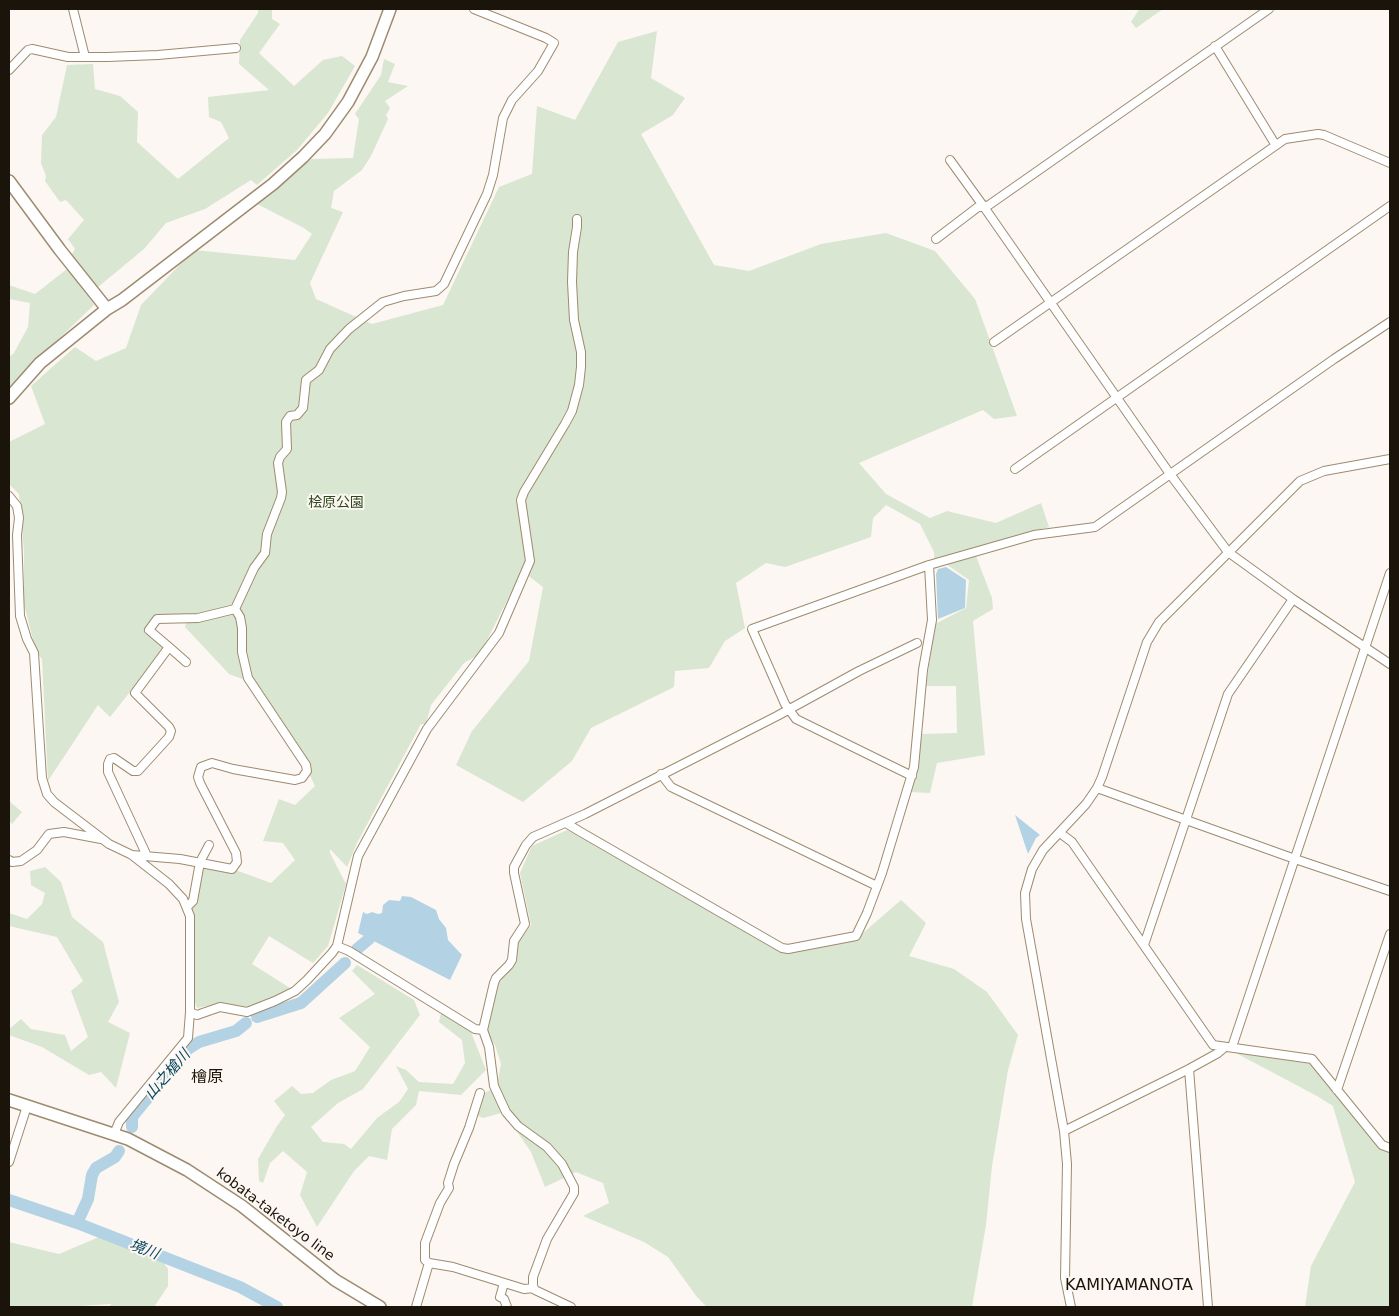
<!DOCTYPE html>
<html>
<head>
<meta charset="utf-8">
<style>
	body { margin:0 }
	#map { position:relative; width:1399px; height:1316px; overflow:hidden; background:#fcf7f2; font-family:"DejaVu Sans",sans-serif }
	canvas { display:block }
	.frame { position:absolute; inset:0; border:10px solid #1b140a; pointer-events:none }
</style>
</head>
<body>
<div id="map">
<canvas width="1399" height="1316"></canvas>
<div class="frame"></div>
</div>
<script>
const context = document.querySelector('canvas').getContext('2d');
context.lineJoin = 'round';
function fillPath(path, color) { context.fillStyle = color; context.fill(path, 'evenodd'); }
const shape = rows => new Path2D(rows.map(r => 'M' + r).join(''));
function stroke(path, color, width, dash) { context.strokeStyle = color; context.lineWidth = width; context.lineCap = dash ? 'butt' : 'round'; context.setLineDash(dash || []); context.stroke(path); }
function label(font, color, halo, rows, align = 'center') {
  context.font = font + ' "DejaVu Sans","Noto Sans JP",sans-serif'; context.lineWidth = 4; context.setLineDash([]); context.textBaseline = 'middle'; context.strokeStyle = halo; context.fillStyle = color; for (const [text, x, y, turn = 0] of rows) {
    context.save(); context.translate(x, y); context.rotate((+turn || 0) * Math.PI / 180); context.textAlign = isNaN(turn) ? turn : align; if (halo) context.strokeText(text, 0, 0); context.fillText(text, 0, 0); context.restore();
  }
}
const green = shape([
	[258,9,272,9,272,19,280,24,259,53,294,86,323,60,342,56,355,66,328,113,297,150,257,185,251,180,205,209,166,223,144,249,98,287,72,254,75,249,68,239,84,220,66,200,60,202,45,181,46,176,41,163,42,135,56,117,67,65,93,64,95,89,120,96,138,112,137,142,178,179,229,138,221,122,209,117,208,97,269,90,239,64,240,40,258,13],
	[1142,9,1163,9,1136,28,1131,22,1138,11],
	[657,31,651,78,685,98,673,115,641,134,714,265,749,271,821,244,886,233,935,251,975,299,1017,416,994,419,983,410,859,463,886,494,930,518,947,511,996,523,1041,503,1049,527,973,548,992,598,993,609,973,621,985,755,937,763,930,793,910,792,922,734,957,733,956,686,926,686,935,624,966,608,969,580,946,564,935,569,934,552,920,524,886,505,873,518,871,537,785,567,766,563,736,583,745,628,725,641,709,668,675,671,674,687,591,728,572,761,523,802,456,765,472,731,529,661,543,587,522,571,480,654,464,663,431,705,426,724,421,724,357,843,347,867,330,849,330,853,346,884,328,946,313,963,269,936,252,964,290,988,255,1008,221,1003,197,1008,192,994,189,906,205,859,271,883,295,860,283,843,263,841,279,799,295,805,315,786,299,752,253,683,229,674,185,627,187,619,157,620,149,630,165,648,110,717,98,705,48,781,42,659,36,652,24,604,24,551,19,494,9,484,9,442,45,424,31,386,75,347,96,361,126,348,141,305,194,250,295,260,312,234,304,228,257,204,311,159,353,158,359,119,355,114,381,75,384,59,395,64,388,82,408,86,385,101,390,108,386,115,388,119,371,156,362,170,334,191,331,208,343,212,310,283,316,299,372,324,443,305,499,187,532,174,537,106,575,120,618,42],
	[67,269,94,305,9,387,9,357,14,353,28,327,30,303,9,299,9,285,35,294],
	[9,801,22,812,12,824,9,820],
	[567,830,778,951,795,952,855,940,901,900,926,923,909,956,954,969,987,992,1018,1035,1008,1070,992,1166,986,1225,972,1307,707,1307,697,1297,668,1257,644,1242,583,1216,609,1203,603,1183,576,1172,545,1187,531,1152,507,1117,501,1113,483,1118,476,1115,483,1094,497,1086,501,1064,495,1045,486,1032,496,985,515,963,518,943,531,925,520,873,532,846],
	[45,867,61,882,72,917,103,942,119,1002,108,1022,130,1033,116,1088,101,1072,89,1075,42,1047,9,1035,9,1029,21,1019,31,1029,65,1035,71,1051,88,1037,71,991,83,981,57,937,9,926,9,913,27,919,42,904,45,893,31,885,30,871],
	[357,965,414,1000,420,1015,363,1089,338,1103,311,1127,323,1142,344,1144,351,1149,377,1118,399,1102,408,1089,396,1066,406,1070,419,1082,453,1084,465,1063,462,1040,439,1022,441,1013,471,1032,486,1070,461,1095,419,1091,416,1105,392,1129,387,1160,369,1156,354,1171,317,1227,300,1195,307,1172,283,1151,270,1163,263,1183,259,1181,258,1159,277,1126,285,1115,274,1101,292,1086,301,1094,313,1093,331,1080,355,1071,370,1047,339,1018,375,994,352,971],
	[1232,1051,1311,1064,1382,1150,1390,1153,1390,1307,1305,1307,1311,1266,1355,1182,1333,1106,1317,1096],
	[99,1237,161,1259,168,1269,168,1286,154,1307,109,1307,111,1304,63,1307,9,1307,9,1242,59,1254]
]);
const water = shape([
	[946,567,966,580,965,608,938,619,936,574,938,569],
	[1015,815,1040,835,1036,838,1028,854],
	[402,896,411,897,436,910,439,919,446,928,448,940,462,955,450,980,358,933,363,912,367,914,372,912,378,914,382,913,383,905,389,900,400,901]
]);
const river = shape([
	[357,949,369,939],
	[257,1017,301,1003,345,963],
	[132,1127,132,1117,188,1049,199,1042,236,1031,246,1023],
	[9,1200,77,1223,240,1287,277,1307],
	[77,1223,88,1199,92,1175,96,1168,115,1157,119,1151]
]);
const street = shape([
	[73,9,85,57],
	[1269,9,989,205,984,207,1170,474,1228,552,1293,599,1390,664],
	[1215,46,1275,144],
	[9,70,28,50,32,49,68,57,107,57,158,55,236,48],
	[936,239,978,207,984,207,950,160],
	[994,342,1285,139,1318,134,1324,135,1390,163],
	[1015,469,1390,206],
	[9,496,17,506,19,518,17,535,20,616,27,639,34,653,42,778,47,794,54,802,109,844,132,855,169,884,183,899,190,916,190,1012,188,1038,119,1122,114,1134],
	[169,647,149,630,157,619,198,618,235,609],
	[661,774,671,787,877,886],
	[912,776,796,719,785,704,752,629,929,565,1034,535,1095,527,1334,359,1390,322],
	[1097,788,1295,859,1390,891],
	[566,823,579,831,782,948,788,949,856,936,867,913,882,873,914,767,923,670,932,620,929,565],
	[1060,833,1072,842,1213,1045,1312,1059,1382,1145,1390,1148],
	[132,855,180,859,232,869,237,862,236,853,200,783,198,777,201,767,212,763,233,769,295,780,302,778,307,771,306,765,248,678,242,652,242,628,240,617,235,609,254,568,265,553,267,534,281,498,282,492,278,463,280,457,287,449,286,422,290,416,297,415,303,408,306,380,319,370,330,349,349,329,383,302,404,296,436,291,444,284,487,194,493,175,503,118,512,100,538,71,554,43,546,38,474,9],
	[147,856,108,772,108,764,110,759,114,758,133,771,138,771,169,737,171,731,169,727,135,693,169,647,186,662],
	[9,860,12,862,21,861,37,850,49,834,64,832,101,839],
	[187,907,193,901,200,862,209,845],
	[1144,945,1228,694,1293,599],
	[337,946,349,951,475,1029,483,1030],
	[190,1012,197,1015,220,1007,247,1012,275,1001,295,991,307,980,332,953,337,946,358,856,427,729,499,633,530,561,521,500,524,492,565,424,572,411,579,385,581,367,581,352,574,320,572,282,573,252,577,227,577,219],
	[1232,1047,1390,573],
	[1189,1069,1208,1307],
	[1337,1090,1390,934],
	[1064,1131,1189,1069,1218,1053,1225,1047],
	[9,1162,27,1106],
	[429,1263,453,1267,524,1289,534,1288],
	[504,1283,500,1297,504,1299,507,1307],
	[416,1307,429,1263,425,1260,425,1243,440,1203,449,1188,448,1183,454,1164,469,1128,480,1093],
	[571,1307,535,1290,533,1287,533,1277,547,1239,574,1193,574,1187,562,1164,547,1147,518,1126,506,1112,494,1086,489,1047,483,1030,494,983,496,978,509,965,512,960,514,941,525,924,514,873,514,867,526,845,533,837,585,814,777,716,859,671,917,643],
	[1071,1307,1065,1278,1067,1164,1064,1131,1026,919,1025,893,1032,869,1043,850,1086,804,1097,788,1102,777,1147,642,1159,622,1300,481,1324,471,1390,459]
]);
const secondary = shape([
	[9,181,60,250,107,309],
	[9,398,40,363,107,309,122,300,273,184,303,157,325,134,348,102,372,57,390,9],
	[9,1100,128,1139,187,1170,242,1206,335,1280,380,1307]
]);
const parkNames = [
	["桧原公園",336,503]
];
const streetNames = [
	["kobata-taketoyo line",275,1215,37]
];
const waterNames = [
	["山之槍川",168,1075,-49],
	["境川",144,1250,21]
];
const quarterNames = [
	["檜原",207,1078],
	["KAMIYAMANOTA",1129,1286]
];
fillPath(green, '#d9e6d2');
fillPath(water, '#b3d3e4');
stroke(river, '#b3d3e4', 12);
stroke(street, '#9e8b6f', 10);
stroke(secondary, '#9e8b6f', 14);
stroke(street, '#fff', 8);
stroke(secondary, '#fff', 11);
label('14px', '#2f471e', '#fcf7f2', parkNames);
label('14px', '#1b140a', '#fcf7f2', streetNames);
label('italic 15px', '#06465e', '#fcf7f2', waterNames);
label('16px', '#1b140a', '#fcf7f2', quarterNames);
</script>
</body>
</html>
